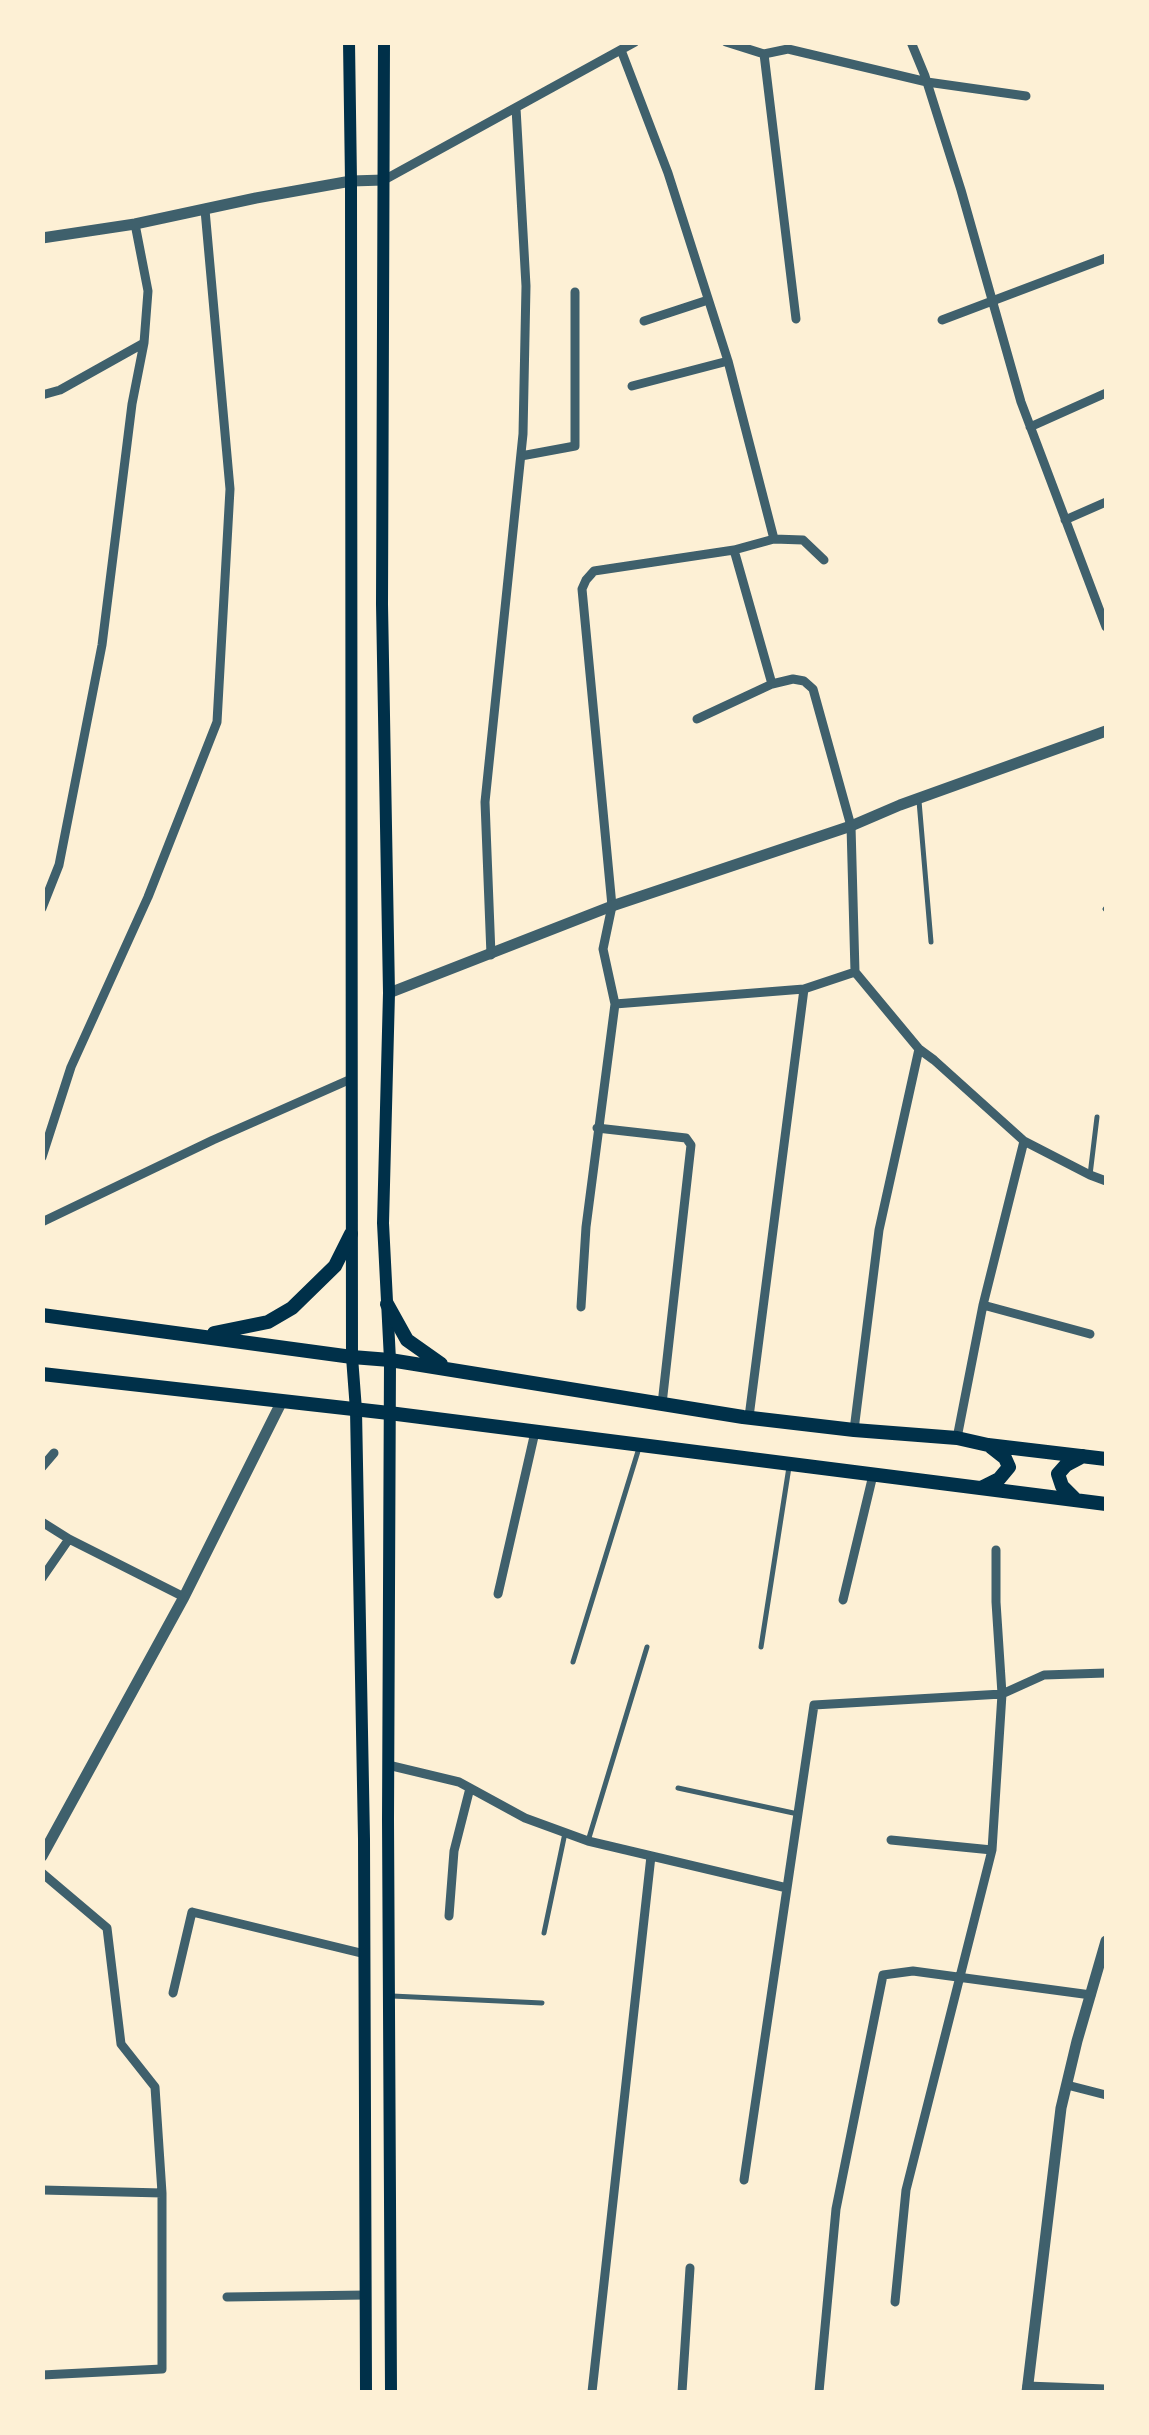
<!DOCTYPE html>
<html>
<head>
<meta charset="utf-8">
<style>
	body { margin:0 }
	#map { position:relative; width:1149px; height:2435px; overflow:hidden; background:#fdf0d5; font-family:"Public Sans",sans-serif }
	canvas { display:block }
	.frame { position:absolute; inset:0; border:45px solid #fdf0d5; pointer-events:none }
</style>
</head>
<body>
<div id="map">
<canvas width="1149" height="2435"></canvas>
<div class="frame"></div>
</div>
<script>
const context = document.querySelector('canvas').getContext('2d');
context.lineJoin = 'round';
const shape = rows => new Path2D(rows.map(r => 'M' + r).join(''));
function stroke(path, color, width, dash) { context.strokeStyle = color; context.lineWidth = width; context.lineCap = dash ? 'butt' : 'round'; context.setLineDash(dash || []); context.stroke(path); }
const service = shape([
	[919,801,931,942],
	[1105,909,1106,908],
	[1090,1175,1097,1117],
	[761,1647,789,1467],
	[573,1662,639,1448],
	[678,1788,798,1814],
	[588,1841,647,1647],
	[544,1933,565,1833],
	[392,1996,542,2003]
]);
const minor = shape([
	[726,42,764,54,788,49,927,82,1026,96],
	[911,42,925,76,961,190,1021,402,1106,627],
	[621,50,668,173,728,361,774,539],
	[764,54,796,319],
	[384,180,635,42],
	[942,320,1106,258],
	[644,321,708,300],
	[632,386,728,361],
	[42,395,60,390,144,343],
	[1030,427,1106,393],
	[521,456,575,446,575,292],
	[1065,520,1106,502],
	[734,550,772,684],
	[697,719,772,684,793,679,804,681,813,689,851,826,855,972,919,1049,934,1060,1024,1141,1090,1175,1106,1181],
	[42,908,59,865,102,645,132,404,144,343,148,291,135,224],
	[491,955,485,802,523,434,526,286,516,108],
	[615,1004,804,989,855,972],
	[597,1128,686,1138,691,1145,662,1404],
	[42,1157,71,1067,148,897,217,722,230,489,205,210],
	[42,1222,213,1140,351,1079],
	[983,1305,1090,1334],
	[581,1307,586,1227,615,1004,603,949,612,906,582,589,586,580,594,571,734,550,774,539,803,540,824,560],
	[749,1417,804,989],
	[854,1430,879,1230,919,1049],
	[957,1438,983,1305,1024,1141],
	[42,1467,54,1453],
	[42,1522,69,1539,184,1597],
	[42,1578,69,1539],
	[498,1594,535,1432],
	[843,1600,873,1475],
	[388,1765,459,1782,525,1818,588,1841,787,1888],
	[891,1840,992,1850],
	[42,1873,107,1928,121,2044,155,2087,162,2193,162,2369,42,2375],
	[449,1916,454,1851,470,1788],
	[173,1993,192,1912,365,1954],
	[1067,2085,1106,2095],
	[744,2180,814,1705,1002,1694,1044,1675,1106,1673],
	[42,2190,162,2193],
	[227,2297,366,2295],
	[895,2302,906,2190,992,1850,1002,1694,996,1602,996,1550],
	[1027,2386,1106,2389],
	[592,2392,651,1856],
	[682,2392,690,2268],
	[819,2392,836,2209,883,1975,913,1971,1091,1995]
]);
const tertiary = shape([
	[42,238,135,224,256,198,351,181,384,180],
	[389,993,612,906,851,826,900,805,1106,731],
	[42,1856,184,1597,282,1401],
	[1027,2392,1061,2108,1077,2041,1106,1941]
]);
const secondary = shape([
	[349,42,351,181,352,1357,356,1410,364,1839,366,2392],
	[384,42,382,604,389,993,383,1223,390,1360,388,1819,391,2392]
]);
const primary = shape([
	[387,1304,407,1340,441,1364],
	[42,1315,352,1357,390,1360,743,1417,854,1430,957,1438,988,1445,1106,1459],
	[214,1333,268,1322,292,1308,335,1266,351,1234],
	[42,1374,389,1413,1106,1504],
	[981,1488,999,1479,1009,1467,1005,1458,991,1447],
	[1076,1500,1062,1486,1058,1474,1066,1465,1083,1456]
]);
stroke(service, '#3f606c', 5);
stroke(minor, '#3f606c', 9);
stroke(tertiary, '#3f606c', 11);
stroke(secondary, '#003049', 12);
stroke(primary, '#003049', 14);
</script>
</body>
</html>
